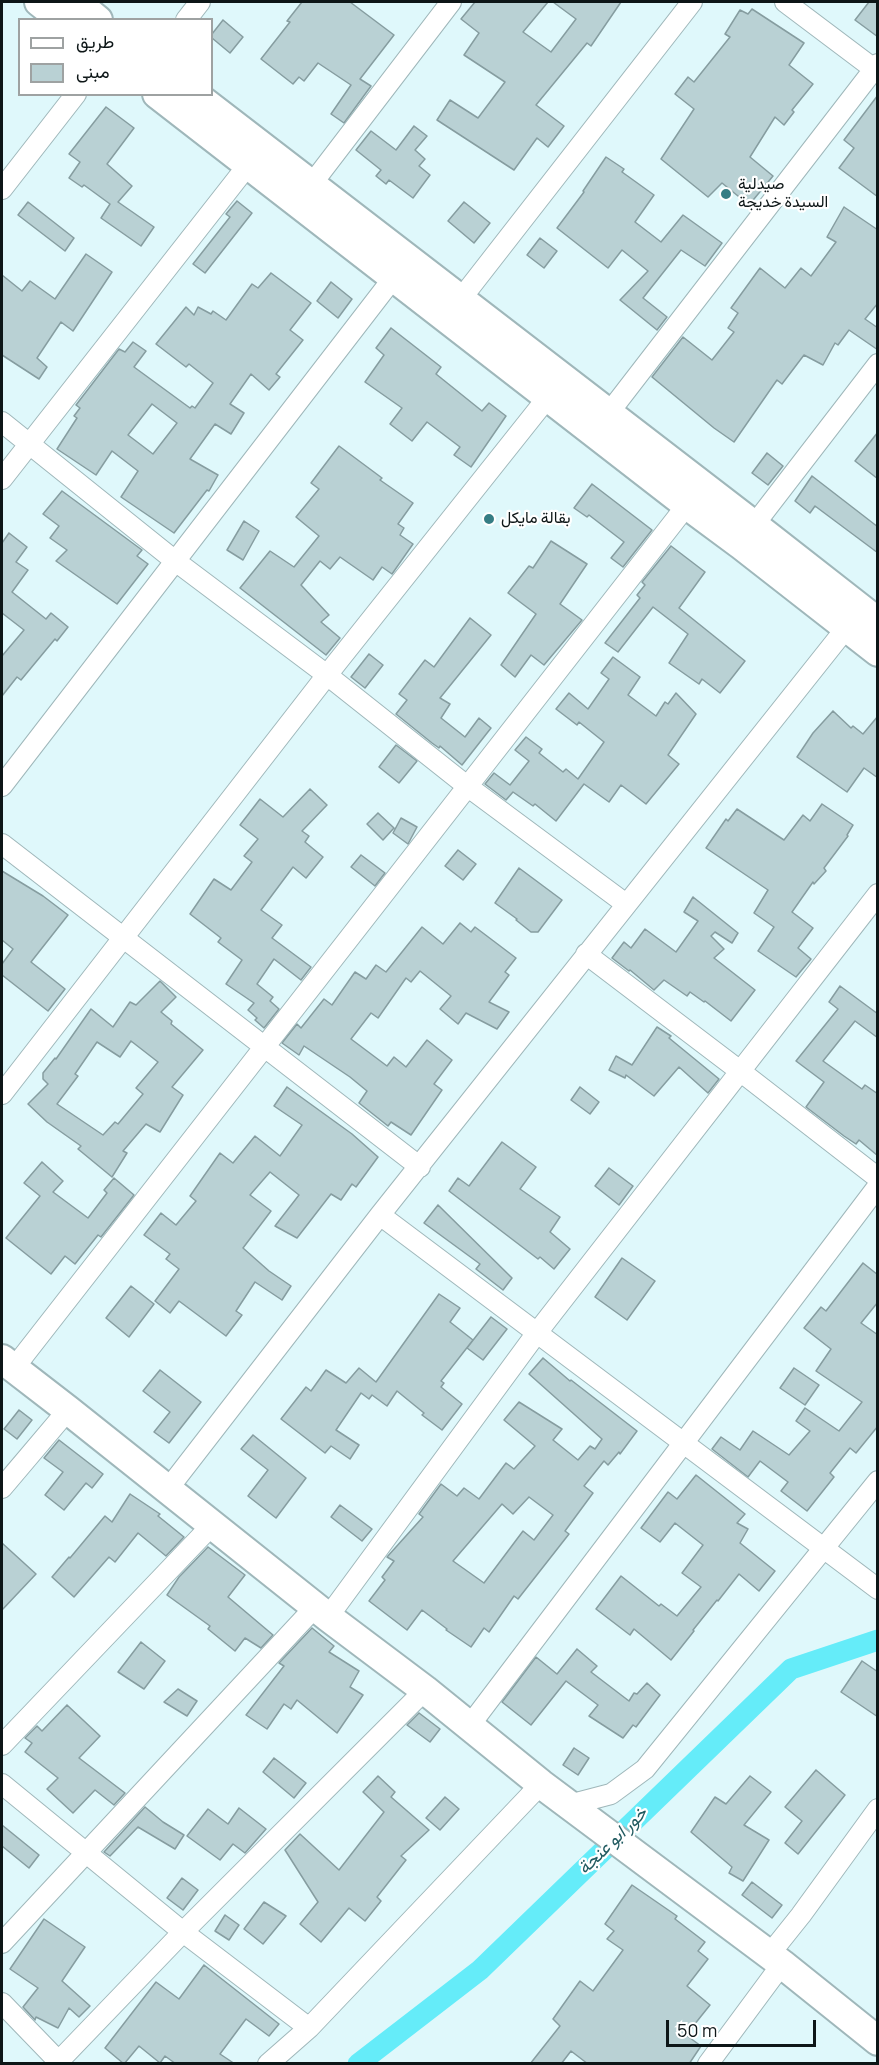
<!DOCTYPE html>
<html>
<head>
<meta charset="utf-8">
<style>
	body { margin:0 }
	#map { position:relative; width:879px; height:2065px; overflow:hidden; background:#dff8fb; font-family:Manrope,Vazirmatn,sans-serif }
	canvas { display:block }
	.frame { position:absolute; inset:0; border:3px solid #0d1617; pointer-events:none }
	.legend { position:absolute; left:18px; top:18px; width:195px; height:78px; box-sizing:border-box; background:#fff; border:2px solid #9ea2a2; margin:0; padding:8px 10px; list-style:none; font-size:18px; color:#0d1617 }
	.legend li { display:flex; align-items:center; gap:12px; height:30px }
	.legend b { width:30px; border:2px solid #9ea2a2 }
	.scale { position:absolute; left:666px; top:2020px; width:150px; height:27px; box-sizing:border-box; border:3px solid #0d1617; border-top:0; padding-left:8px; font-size:18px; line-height:21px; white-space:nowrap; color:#0d1617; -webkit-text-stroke:4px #fff; paint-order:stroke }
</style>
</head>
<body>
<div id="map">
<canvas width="879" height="2065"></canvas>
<div class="frame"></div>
<ul class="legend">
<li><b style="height:8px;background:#fff"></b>طريق</li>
<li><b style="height:16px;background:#b9d1d4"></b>مبنى</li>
</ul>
<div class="scale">50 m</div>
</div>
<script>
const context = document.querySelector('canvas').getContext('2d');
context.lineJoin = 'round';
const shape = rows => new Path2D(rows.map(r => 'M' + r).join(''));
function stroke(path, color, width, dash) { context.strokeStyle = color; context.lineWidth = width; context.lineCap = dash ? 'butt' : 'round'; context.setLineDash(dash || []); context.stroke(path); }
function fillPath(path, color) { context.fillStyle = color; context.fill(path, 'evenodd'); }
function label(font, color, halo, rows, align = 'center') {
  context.font = font + ' Manrope,Vazirmatn,sans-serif'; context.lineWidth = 4.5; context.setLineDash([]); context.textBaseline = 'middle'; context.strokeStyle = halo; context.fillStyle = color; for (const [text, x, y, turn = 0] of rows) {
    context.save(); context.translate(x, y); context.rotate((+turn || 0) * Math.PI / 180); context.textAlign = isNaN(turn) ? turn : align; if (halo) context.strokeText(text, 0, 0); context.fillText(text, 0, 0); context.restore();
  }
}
const canal = shape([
	[358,2064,480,1970,791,1669,878,1640]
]);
const building = shape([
	[302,2,350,2,394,35,360,79,371,86,344,123,331,114,351,85,318,63,304,81,299,77,293,84,261,59,290,22,287,21,302,2],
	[475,2,548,2,523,32,551,52,576,19,553,2,621,2,591,46,587,43,536,105,564,126,548,147,537,138,514,170,437,120,450,100,478,118,505,82,464,55,479,33,461,19,475,2],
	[869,2,878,2,878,37,855,20,869,2],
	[752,9,804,43,789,65,813,84,792,110,794,112,784,125,775,117,750,157,773,176,749,205,722,183,708,197,661,159,694,109,675,94,688,77,694,82,730,37,725,34,740,10,748,14,752,9],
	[223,20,243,37,230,53,212,38,212,34,223,20],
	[878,95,878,197,839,168,854,148,844,140,878,95],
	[106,107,134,128,107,164,132,186,118,202,154,227,141,246,101,218,110,204,84,185,82,187,69,178,80,162,69,154,106,107],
	[414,126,427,136,415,150,425,159,419,166,430,175,413,198,389,180,386,184,376,176,381,170,356,150,371,131,396,150,414,126],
	[606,157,624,169,622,172,654,195,635,222,661,242,683,215,722,243,705,266,681,250,643,298,667,317,657,330,620,300,648,271,622,250,608,268,557,228,584,192,583,191,606,157],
	[237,201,252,213,205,273,193,264,230,217,226,214,237,201],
	[28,202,74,238,65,251,18,215,28,202],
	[464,202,490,223,474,243,448,221,464,202],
	[844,207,878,230,878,303,865,319,878,328,878,350,849,330,838,345,835,343,823,365,804,355,782,384,777,380,734,442,714,428,652,377,683,337,712,360,734,332,728,328,738,313,731,308,760,268,785,288,801,268,811,276,836,242,827,237,844,207],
	[540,238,557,251,544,268,527,255,540,238],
	[86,254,112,272,73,331,61,322,37,358,47,367,39,379,2,355,2,275,22,291,30,281,55,299,86,254],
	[271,273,311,303,290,330,303,340,276,374,280,377,269,390,251,374,230,404,244,413,231,434,215,424,190,459,218,475,209,491,207,490,174,533,121,497,138,471,112,451,96,475,57,449,77,418,74,416,80,408,76,405,119,349,125,352,133,342,146,351,134,367,190,408,192,406,195,408,213,383,189,364,186,367,156,344,186,307,194,315,198,307,211,314,213,311,226,320,252,284,258,288,271,273],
	[152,404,177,423,153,454,128,435,152,404],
	[331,282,352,299,338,318,317,301,331,282],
	[391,328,441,367,436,374,482,411,489,403,506,416,471,467,454,455,460,447,427,422,412,441,390,424,402,408,365,382,384,355,376,348,391,328],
	[878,432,878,479,855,461,878,432],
	[339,446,382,478,380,480,413,503,398,524,404,528,400,535,413,544,392,574,382,567,373,580,340,557,330,569,320,561,301,585,329,615,321,622,340,638,326,655,240,588,270,551,294,567,319,536,296,517,319,489,311,483,339,446],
	[767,453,783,466,768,485,752,473,767,453],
	[812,476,878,527,878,553,815,506,810,513,795,501,812,476],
	[592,484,652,530,623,567,611,558,624,542,589,515,587,517,574,508,592,484],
	[62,491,142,550,137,556,148,564,117,604,56,561,67,550,50,538,59,526,43,514,62,491],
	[244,521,259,531,243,560,227,550,244,521],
	[9,533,27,547,16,562,28,570,12,592,46,619,51,613,68,627,57,641,55,639,21,680,17,677,2,696,2,656,24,630,2,613,2,543,9,533],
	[551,541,587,564,560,604,582,620,544,665,531,655,515,677,501,665,536,614,508,593,529,566,533,568,551,541],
	[671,546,705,572,679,608,745,661,720,693,702,679,699,684,669,663,688,634,653,607,618,652,605,643,640,598,637,595,645,585,642,582,671,546],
	[470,618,491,635,440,698,450,704,441,718,465,737,479,718,491,728,462,765,440,746,439,748,432,743,396,714,407,700,399,694,425,660,434,667,470,618],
	[369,654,383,665,365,688,351,677,369,654],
	[613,657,640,677,628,695,656,716,665,702,668,704,676,693,696,714,668,755,679,764,646,804,621,785,609,802,584,784,556,821,535,804,533,806,513,792,506,800,485,784,494,773,510,785,529,761,515,750,526,737,542,749,539,753,563,772,566,769,578,779,604,742,579,722,577,725,556,709,569,693,588,709,609,679,601,673,613,657],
	[833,711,851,728,853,726,863,734,878,716,878,778,864,768,847,792,797,757,813,733,833,711],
	[396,745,417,761,399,783,379,767,396,745],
	[310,789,327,805,302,831,309,836,305,842,323,857,306,878,293,867,261,910,282,925,272,938,311,967,301,980,274,959,257,984,273,997,270,1001,279,1009,264,1028,255,1020,257,1018,248,1010,254,1003,226,984,242,960,218,942,221,938,190,914,214,879,231,890,252,862,244,856,258,839,240,825,260,799,283,817,310,789],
	[822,804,853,825,847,835,848,836,824,868,826,871,814,884,813,882,792,912,813,928,798,948,811,959,796,977,758,951,774,927,754,913,768,890,706,848,726,819,728,821,737,809,784,840,803,815,810,821,822,804],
	[378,813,394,828,383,840,367,824,378,813],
	[401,818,417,827,408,844,393,833,401,818],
	[458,850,476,864,463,880,445,866,458,850],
	[361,855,385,873,375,886,351,867,361,855],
	[519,868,562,900,538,932,531,932,516,920,517,919,495,903,519,868],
	[2,871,43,896,68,915,31,962,65,989,48,1011,2,975,2,964,13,949,2,940,2,871],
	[693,897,738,933,732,943,715,932,711,936,724,949,714,958,755,990,731,1021,705,1001,704,1002,690,992,687,996,664,980,654,990,630,970,629,971,612,958,624,942,631,948,645,929,676,952,698,921,684,912,693,897],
	[460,923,471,932,475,927,516,958,505,972,509,975,489,1002,509,1012,497,1029,466,1013,458,1024,440,1009,451,996,420,971,411,982,406,978,378,1018,371,1013,351,1039,387,1066,394,1057,406,1067,427,1040,452,1060,434,1084,442,1090,411,1135,391,1122,388,1126,359,1103,367,1091,350,1077,304,1046,299,1055,282,1043,297,1024,301,1028,324,999,332,1005,355,972,366,979,376,965,386,972,422,927,443,944,460,923],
	[160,981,176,997,161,1012,172,1021,171,1024,203,1050,172,1087,183,1095,160,1132,146,1124,123,1151,127,1153,112,1177,78,1149,81,1146,47,1122,28,1104,48,1084,43,1079,43,1073,55,1058,56,1059,91,1009,113,1027,130,1002,136,1005,160,981],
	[131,1041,158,1062,136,1088,143,1094,118,1124,115,1122,103,1135,57,1104,78,1076,75,1074,97,1042,120,1057,131,1041],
	[840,986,878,1014,878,1038,855,1021,823,1061,862,1089,865,1085,878,1094,878,1156,859,1140,856,1144,844,1136,806,1107,824,1082,796,1061,838,1009,829,1002,840,986],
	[657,1027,671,1036,669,1038,719,1079,708,1093,679,1067,654,1096,626,1075,625,1078,609,1070,616,1056,632,1065,657,1027],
	[287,1087,352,1134,378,1157,356,1187,352,1184,341,1200,331,1194,297,1238,275,1226,299,1195,270,1172,250,1195,271,1211,243,1248,269,1271,291,1286,282,1300,255,1282,236,1311,242,1315,226,1336,179,1301,170,1313,155,1301,179,1269,166,1259,170,1254,144,1235,161,1213,176,1225,196,1201,190,1196,220,1153,233,1163,255,1136,280,1156,302,1125,274,1106,287,1087],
	[580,1087,599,1102,590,1114,571,1100,580,1087],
	[502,1142,536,1167,520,1189,560,1217,550,1232,570,1249,554,1269,540,1257,538,1259,449,1191,458,1178,469,1186,502,1142],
	[42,1162,63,1181,53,1192,88,1218,107,1193,104,1190,114,1178,134,1195,101,1237,98,1235,75,1264,65,1256,51,1274,6,1238,40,1196,24,1183,42,1162],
	[609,1168,633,1186,619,1205,595,1186,609,1168],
	[438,1205,512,1278,503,1290,476,1269,480,1264,424,1223,438,1205],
	[622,1258,655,1281,627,1320,595,1297,622,1258],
	[863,1263,878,1275,878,1302,861,1323,878,1335,878,1426,856,1453,850,1448,830,1473,834,1477,807,1511,781,1491,788,1482,760,1461,748,1477,712,1449,721,1437,740,1450,753,1431,789,1455,810,1431,796,1421,805,1408,839,1431,862,1402,816,1371,831,1349,804,1328,821,1307,826,1311,863,1263],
	[131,1286,154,1304,129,1337,106,1318,131,1286],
	[439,1294,460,1308,450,1322,473,1340,441,1381,444,1383,441,1387,462,1404,442,1430,422,1415,424,1413,397,1391,387,1406,372,1395,369,1399,361,1393,336,1430,359,1445,350,1459,331,1446,325,1453,281,1419,306,1387,311,1391,326,1370,346,1383,359,1368,376,1382,439,1294],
	[491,1317,507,1329,483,1360,467,1348,491,1317],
	[543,1358,570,1381,571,1380,637,1431,620,1454,619,1452,608,1465,604,1461,584,1486,593,1493,565,1531,569,1534,518,1599,514,1596,489,1632,484,1628,471,1647,446,1630,447,1629,422,1610,407,1630,369,1601,385,1580,382,1577,394,1561,387,1557,423,1517,419,1514,441,1484,457,1496,464,1488,479,1499,506,1463,514,1469,535,1446,504,1420,519,1402,562,1429,553,1440,578,1460,590,1446,595,1449,602,1439,529,1374,543,1358],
	[529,1497,553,1515,534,1540,523,1531,484,1583,453,1561,502,1504,513,1514,529,1497],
	[794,1368,819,1385,805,1405,780,1388,794,1368],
	[160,1370,201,1402,169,1443,154,1432,170,1412,143,1391,160,1370],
	[19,1410,32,1420,17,1439,4,1429,19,1410],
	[253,1435,306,1478,276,1518,248,1496,268,1470,241,1449,253,1435],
	[59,1440,103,1474,92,1488,86,1483,64,1510,45,1495,63,1472,44,1458,59,1440],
	[696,1475,745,1514,737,1523,748,1529,740,1543,775,1571,759,1591,739,1574,718,1601,717,1600,693,1630,694,1631,671,1660,634,1629,630,1635,596,1609,621,1576,659,1606,661,1604,677,1616,701,1587,682,1573,703,1545,675,1523,660,1542,641,1528,668,1492,677,1499,696,1475],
	[130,1494,160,1514,158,1516,184,1537,166,1556,138,1533,115,1562,109,1557,74,1597,52,1577,69,1557,70,1558,105,1516,112,1522,130,1494],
	[340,1505,372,1529,362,1541,331,1517,340,1505],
	[2,1543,36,1574,2,1610,2,1543],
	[208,1547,245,1575,228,1597,273,1635,261,1648,245,1638,235,1651,208,1629,210,1626,167,1595,179,1577,208,1547],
	[312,1628,334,1646,329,1652,359,1671,350,1687,363,1695,337,1733,297,1700,291,1709,284,1704,267,1729,246,1715,284,1666,279,1663,312,1628],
	[141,1642,165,1661,144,1689,118,1672,141,1642],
	[577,1649,597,1666,591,1672,629,1701,634,1693,637,1694,647,1683,660,1695,636,1727,633,1725,623,1738,589,1716,598,1705,566,1681,531,1725,502,1702,536,1657,557,1674,577,1649],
	[862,1661,878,1672,878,1717,841,1692,862,1661],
	[178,1689,197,1701,187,1716,164,1702,178,1689],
	[67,1705,100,1736,79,1758,125,1793,114,1805,95,1790,73,1813,47,1789,58,1778,25,1752,32,1743,25,1738,37,1726,42,1731,67,1705],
	[419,1713,440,1729,430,1742,407,1725,419,1713],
	[574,1748,589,1758,578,1775,563,1765,574,1748],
	[274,1758,306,1783,294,1798,263,1772,274,1758],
	[816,1770,845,1795,798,1854,785,1843,802,1821,785,1807,816,1770],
	[378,1776,395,1792,391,1797,429,1830,401,1856,406,1860,377,1897,381,1901,365,1921,349,1908,321,1942,300,1924,318,1902,285,1850,300,1834,339,1870,384,1812,363,1792,378,1776],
	[750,1776,771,1792,744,1825,769,1840,743,1881,729,1873,732,1867,691,1832,715,1797,726,1804,750,1776],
	[445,1797,459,1809,440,1830,426,1818,445,1797],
	[145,1807,163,1822,184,1835,175,1849,138,1827,110,1856,104,1852,145,1807],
	[239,1808,266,1829,245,1853,233,1844,220,1860,187,1836,208,1809,228,1824,239,1808],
	[2,1825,39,1855,29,1868,2,1846,2,1825],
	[182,1878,198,1890,183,1910,167,1898,182,1878],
	[752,1882,782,1905,772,1918,742,1895,752,1882],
	[632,1885,677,1916,675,1919,705,1942,698,1951,708,1959,687,1986,710,2005,686,2035,701,2046,689,2064,588,2064,571,2051,561,2064,530,2064,560,2026,553,2019,580,1981,593,1991,623,1950,607,1939,614,1931,605,1924,632,1885],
	[264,1902,286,1916,263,1944,244,1929,264,1902],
	[225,1915,239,1925,229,1940,215,1931,225,1915],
	[44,1919,85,1947,62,1981,90,2006,79,2017,69,2008,58,2028,36,2017,35,2020,23,2007,38,1988,10,1969,44,1919],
	[204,1965,279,2024,269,2036,246,2019,220,2054,235,2064,176,2064,165,2056,160,2063,139,2046,124,2064,105,2048,156,1982,179,1999,204,1965]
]);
const street = shape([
	[785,2,878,72],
	[186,20,200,2],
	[311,185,451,2],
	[2,189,76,94],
	[460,300,692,2],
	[608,414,878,64],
	[2,422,174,560,327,675,467,786,626,904],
	[2,479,248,165],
	[754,525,878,364],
	[2,786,394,277],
	[2,844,420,1167],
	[586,954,740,1071,878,1178],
	[2,1094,327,675,548,397],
	[380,1215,878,1589],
	[14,1368,687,505],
	[2,1488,68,1410],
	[168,1489,380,1215,847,627],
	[328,1617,536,1334,878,894],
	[470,1725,878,1186],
	[2,1745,213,1524],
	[2,1784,183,1932,309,2028],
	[569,1805,611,1794,645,1769,878,1481],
	[2,1943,316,1606],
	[769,1955,801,1915,878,1809],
	[2,2003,61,2064],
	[59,2061,183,1932,425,1690],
	[268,2064,309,2028,541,1784],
	[708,2064,782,1964]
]);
const secondary = shape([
	[39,2,62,20],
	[76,2,98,20],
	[157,94,687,505,741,545,878,652],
	[194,94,754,525,878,622],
	[2,1359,68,1410,328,1617,425,1690,541,1784,782,1964,878,2041]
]);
const markers = [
	[726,194,6,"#357d84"],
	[489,519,6,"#357d84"]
];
const poiNames = [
	["صيدلية",738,185],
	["السيدة خديجة",738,203],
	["بقالة مايكل",501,519]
];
const waterNames = [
	["خور ابو عنجة",613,1841,-44]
];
stroke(canal, '#65ecf9', 21);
fillPath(building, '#b9d1d4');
stroke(building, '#869da0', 1.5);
stroke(street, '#9fb7ba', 22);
stroke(secondary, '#9fb7ba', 32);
stroke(street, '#fff', 20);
stroke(secondary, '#fff', 28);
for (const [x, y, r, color] of markers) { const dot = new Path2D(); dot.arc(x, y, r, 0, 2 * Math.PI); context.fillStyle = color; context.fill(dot); stroke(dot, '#fff', 2); }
label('16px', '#0d1617', '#fff', poiNames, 'left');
label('italic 18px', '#225b61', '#fff', waterNames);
</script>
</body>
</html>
